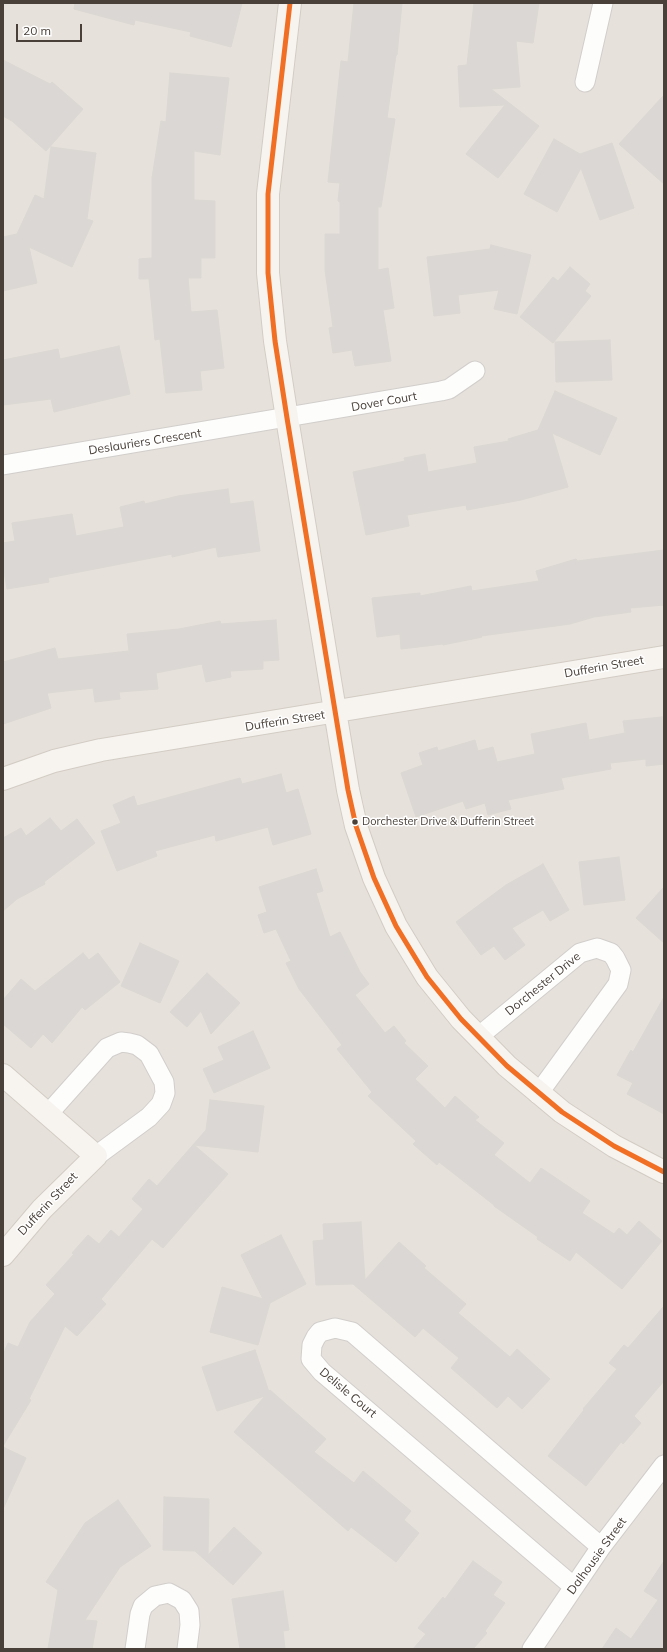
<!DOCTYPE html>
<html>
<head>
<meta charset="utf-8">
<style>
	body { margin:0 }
	#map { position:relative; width:667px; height:1652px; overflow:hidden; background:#f3f0ed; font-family:Mulish,sans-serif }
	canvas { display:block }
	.frame { position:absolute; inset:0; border:4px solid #494039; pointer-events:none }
	.scale { position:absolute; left:16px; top:24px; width:66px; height:18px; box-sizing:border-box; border:2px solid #494039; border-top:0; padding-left:5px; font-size:12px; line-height:14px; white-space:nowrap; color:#494039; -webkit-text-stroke:3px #fff; paint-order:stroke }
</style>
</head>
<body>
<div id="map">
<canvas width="667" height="1652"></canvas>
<div class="frame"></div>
<div class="scale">20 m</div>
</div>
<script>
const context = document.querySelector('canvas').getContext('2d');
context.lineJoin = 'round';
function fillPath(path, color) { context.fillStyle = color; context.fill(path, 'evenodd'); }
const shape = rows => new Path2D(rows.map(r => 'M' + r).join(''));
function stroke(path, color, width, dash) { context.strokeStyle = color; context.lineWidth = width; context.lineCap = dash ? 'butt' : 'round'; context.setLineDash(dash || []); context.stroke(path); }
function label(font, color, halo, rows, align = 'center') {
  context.font = font + ' Mulish,sans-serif'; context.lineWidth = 3; context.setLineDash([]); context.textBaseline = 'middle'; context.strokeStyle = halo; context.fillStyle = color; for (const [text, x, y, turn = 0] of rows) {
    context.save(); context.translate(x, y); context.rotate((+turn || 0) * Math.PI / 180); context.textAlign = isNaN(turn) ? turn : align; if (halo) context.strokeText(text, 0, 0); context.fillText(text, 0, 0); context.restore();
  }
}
const residential = shape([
	[3,3,664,3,664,1649,3,1649]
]);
const building = shape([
	[75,3,242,3,231,47,190,36,191,32,135,20,134,25,74,9,75,3],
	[354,3,402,3,397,55,396,55,387,118,395,119,381,207,378,207,378,270,388,268,394,308,383,310,391,361,355,366,352,350,333,353,329,328,333,327,325,270,325,234,340,234,340,202,338,201,340,183,328,182,341,61,348,62,354,3],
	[474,3,539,3,533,43,516,41,520,87,491,89,539,126,498,178,466,154,505,105,460,107,458,66,467,65,474,3],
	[3,60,50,84,52,82,83,109,46,151,12,121,3,116,3,60],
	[170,73,229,78,220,155,194,151,194,200,215,201,215,258,201,258,201,278,188,278,191,312,217,310,224,368,200,371,202,390,166,393,160,339,155,340,149,279,139,279,139,259,152,258,152,178,161,121,166,122,170,73],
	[664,95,664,184,619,144,664,95],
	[554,139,580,154,612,143,634,208,600,220,581,168,557,212,524,194,554,139],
	[51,147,96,153,87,219,93,221,72,267,29,247,37,283,3,291,3,237,17,234,35,195,44,199,51,147],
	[491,245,531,255,517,314,494,309,499,290,458,295,460,313,434,316,427,257,490,249,491,245],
	[570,267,590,284,585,291,591,296,553,343,520,317,553,277,558,281,570,267],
	[610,340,612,380,556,382,555,342,610,340],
	[119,346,130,394,54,412,51,399,3,405,3,360,58,349,60,359,119,346],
	[555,391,617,418,600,455,552,433,568,487,521,500,467,510,466,505,407,515,409,526,366,535,353,472,405,461,404,458,425,454,428,472,477,463,474,447,509,441,508,439,538,430,555,391],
	[228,489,230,504,253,501,260,551,218,557,216,547,172,557,172,554,48,578,49,582,7,589,3,564,3,543,15,541,12,523,72,514,76,536,124,527,120,507,144,501,145,504,178,496,228,489],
	[664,550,664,605,630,608,631,612,594,617,570,624,481,636,482,637,443,645,443,644,401,649,400,634,377,637,372,598,420,593,420,596,471,586,472,591,539,581,536,571,576,559,577,561,664,550],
	[276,620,279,660,263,661,263,669,230,671,231,677,206,682,202,664,156,673,158,689,119,692,120,699,95,702,93,688,47,693,51,708,3,724,3,662,55,648,58,659,129,651,127,634,179,629,220,621,221,624,276,620],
	[662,717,664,764,646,766,646,759,610,763,611,769,561,778,564,789,508,800,511,809,488,815,485,803,466,809,463,801,416,817,401,773,423,765,419,753,437,747,438,751,475,740,478,751,493,747,497,762,535,754,531,734,586,723,589,740,625,733,623,721,662,717],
	[281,774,286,793,298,789,311,834,273,845,268,827,216,841,215,835,155,851,157,856,117,871,101,831,121,823,113,805,134,796,137,806,240,778,242,784,281,774],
	[50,818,61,831,77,819,95,843,44,882,45,884,17,899,3,911,3,838,21,828,26,836,50,818],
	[619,857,625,900,584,905,579,862,619,857],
	[543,864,569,910,550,921,543,910,512,928,525,945,505,960,494,946,481,955,456,922,506,885,543,864],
	[316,869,323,891,316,893,330,937,340,932,360,972,369,984,355,995,385,1033,394,1026,406,1041,404,1043,428,1066,415,1079,445,1108,455,1096,479,1117,475,1120,504,1143,494,1155,530,1183,541,1168,590,1201,582,1213,614,1234,619,1228,627,1235,639,1221,662,1241,622,1289,576,1252,570,1261,537,1239,538,1237,494,1206,494,1205,439,1162,437,1165,413,1144,416,1141,368,1096,372,1092,337,1049,342,1045,299,989,286,963,291,961,276,929,264,933,258,915,267,912,259,887,316,869],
	[664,887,664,943,636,918,664,887],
	[140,943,179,961,160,1003,121,986,140,943],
	[83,953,89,960,98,953,120,982,85,1010,82,1007,52,1043,43,1034,31,1048,3,1024,3,1000,21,979,35,991,83,953],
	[207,973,240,1003,211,1034,201,1011,187,1027,170,1012,207,973],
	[664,997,664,1114,627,1094,633,1083,617,1075,631,1050,633,1052,664,997],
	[253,1031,270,1068,214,1093,203,1069,224,1060,218,1047,253,1031],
	[210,1100,264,1106,258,1152,194,1145,228,1174,163,1248,152,1239,101,1299,106,1304,77,1336,65,1326,29,1399,31,1400,3,1446,3,1355,8,1343,18,1347,30,1322,55,1294,46,1285,74,1254,72,1253,88,1235,99,1244,111,1230,119,1237,143,1209,132,1199,149,1179,157,1186,206,1130,210,1100],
	[361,1222,365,1280,399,1242,426,1266,424,1268,466,1304,458,1313,510,1357,517,1349,550,1379,522,1409,508,1396,497,1408,451,1368,459,1358,423,1328,415,1337,353,1284,316,1285,313,1241,324,1240,323,1224,361,1222],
	[281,1235,306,1284,270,1303,258,1345,210,1332,222,1287,263,1299,241,1255,281,1235],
	[664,1306,664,1381,634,1416,641,1423,623,1444,621,1442,586,1486,548,1456,584,1410,583,1409,617,1369,609,1363,624,1345,628,1348,664,1306],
	[255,1350,269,1392,270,1390,326,1439,314,1452,354,1483,363,1471,411,1511,404,1520,419,1533,396,1562,351,1527,348,1531,234,1432,265,1396,217,1411,202,1367,255,1350],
	[3,1447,26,1458,3,1509,3,1447],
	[164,1497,209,1499,208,1555,234,1527,262,1553,233,1585,195,1551,163,1550,164,1497],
	[118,1500,151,1546,120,1567,85,1620,97,1621,92,1649,48,1649,58,1590,46,1582,85,1523,118,1500],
	[473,1561,502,1582,493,1595,505,1603,485,1631,487,1633,473,1649,413,1649,426,1634,418,1628,443,1597,445,1599,473,1561],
	[664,1561,664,1649,602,1649,616,1628,631,1639,658,1600,644,1591,664,1561],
	[283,1591,289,1630,283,1631,285,1649,240,1649,232,1599,283,1591]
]);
const street = shape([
	[585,82,603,3],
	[3,465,441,391,449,389,475,371],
	[478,1037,580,953,597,948,611,953,615,958,621,970,618,984,538,1094],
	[48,1114,107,1048,121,1042,129,1043,137,1045,149,1054,164,1082,165,1093,161,1104,149,1117,96,1156],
	[574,1587,322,1372,311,1359,312,1345,316,1337,320,1332,335,1328,352,1332,601,1547],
	[135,1649,140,1614,143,1606,155,1596,169,1593,182,1600,189,1611,190,1625,187,1649],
	[532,1649,601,1547,664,1465]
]);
const secondary = shape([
	[290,3,268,194,268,273,275,341,287,418,348,790,356,826,374,878,396,926,427,977,461,1019,507,1066,562,1112,614,1146,664,1172],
	[3,779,54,761,101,750,664,657],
	[3,1075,96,1156,42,1209,3,1255]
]);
const bus1 = shape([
	[290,3,268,194,268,273,275,341,287,418,348,790,356,826,374,878,396,926,427,977,461,1019,507,1066,562,1112,614,1146,664,1172]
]);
const markers = [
	[355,822,3.5,"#494039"]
];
const busNames = [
	["Dorchester Drive & Dufferin Street",362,822]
];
const streetNames = [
	["Dover Court",384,402,-10],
	["Deslauriers Crescent",145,442,-9],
	["Dufferin Street",604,667,-10],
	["Dufferin Street",285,721,-9],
	["Dorchester Drive",543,984,-39],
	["Dufferin Street",48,1204,-47],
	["Delisle Court",348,1393,40],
	["Dalhousie Street",597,1556,-54]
];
fillPath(residential, '#e7e1db');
fillPath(building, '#dbd7d4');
stroke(building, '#dbd7d3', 1);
stroke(street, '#d1cecb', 21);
stroke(secondary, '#d2ccc4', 24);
stroke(street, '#fdfdfc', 19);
stroke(secondary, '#f7f4f0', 22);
stroke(bus1, '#f16f25', 5);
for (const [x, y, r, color] of markers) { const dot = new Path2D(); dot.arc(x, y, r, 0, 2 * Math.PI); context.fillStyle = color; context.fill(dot); stroke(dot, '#fff', 1.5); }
label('11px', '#494039', '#fff', busNames, 'left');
label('12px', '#494039', '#fff', streetNames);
</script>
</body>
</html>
